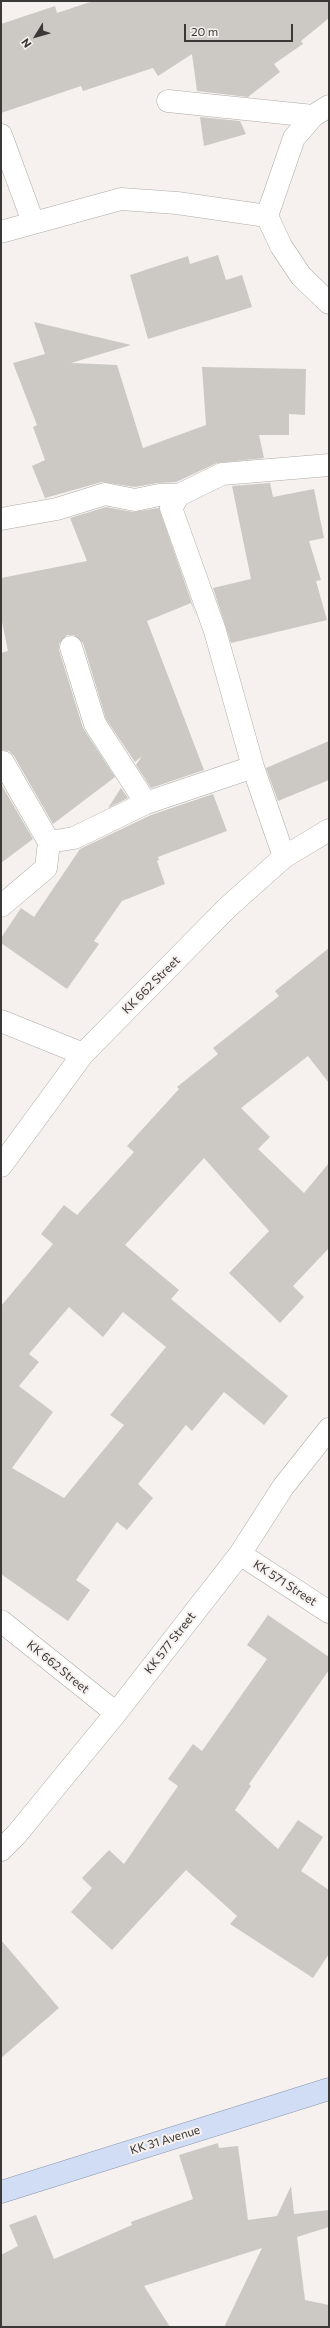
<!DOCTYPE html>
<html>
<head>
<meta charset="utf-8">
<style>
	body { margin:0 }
	#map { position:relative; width:330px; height:2328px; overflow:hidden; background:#f6f1ee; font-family:Commissioner,sans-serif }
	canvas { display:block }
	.frame { position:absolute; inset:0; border:2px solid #3b3937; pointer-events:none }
	.north { position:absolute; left:16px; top:16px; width:40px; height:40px; -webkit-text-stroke:3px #f6f1ee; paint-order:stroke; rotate:233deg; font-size:11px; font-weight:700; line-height:16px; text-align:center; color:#3b3937 }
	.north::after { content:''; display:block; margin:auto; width:14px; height:18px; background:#3b3937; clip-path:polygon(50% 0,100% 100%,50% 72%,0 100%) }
	.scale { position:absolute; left:184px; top:24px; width:109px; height:18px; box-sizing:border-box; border:2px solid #3b3937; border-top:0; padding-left:5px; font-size:12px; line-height:14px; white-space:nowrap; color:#3b3937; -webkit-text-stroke:3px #f6f1ee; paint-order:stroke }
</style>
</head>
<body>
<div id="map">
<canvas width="330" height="2328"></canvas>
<div class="frame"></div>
<div class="north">N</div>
<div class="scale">20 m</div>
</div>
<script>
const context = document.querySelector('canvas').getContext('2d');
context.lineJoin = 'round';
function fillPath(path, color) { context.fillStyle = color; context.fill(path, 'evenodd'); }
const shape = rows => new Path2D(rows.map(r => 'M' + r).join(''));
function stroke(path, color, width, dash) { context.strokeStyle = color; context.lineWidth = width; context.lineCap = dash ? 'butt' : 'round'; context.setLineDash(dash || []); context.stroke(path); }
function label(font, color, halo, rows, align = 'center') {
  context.font = font + ' Commissioner,sans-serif'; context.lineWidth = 4; context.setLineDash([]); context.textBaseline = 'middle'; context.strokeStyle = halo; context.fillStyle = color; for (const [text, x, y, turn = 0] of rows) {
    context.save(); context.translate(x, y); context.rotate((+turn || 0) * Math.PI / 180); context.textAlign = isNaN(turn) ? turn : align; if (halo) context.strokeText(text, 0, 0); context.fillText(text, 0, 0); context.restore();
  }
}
const building = shape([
	[93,1,329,1,329,18,301,41,303,44,274,64,280,72,248,97,197,91,192,54,158,76,153,68,83,91,81,86,1,113,1,24,55,6,57,13],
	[200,117,240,121,246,134,204,146],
	[218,255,226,280,242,275,252,307,148,339,130,275,188,256,190,264],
	[34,322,131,345,71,363,117,365,143,448,206,425,202,367,306,369,305,415,289,414,289,435,259,435,264,458,217,463,176,482,157,483,135,487,102,482,45,498,32,466,45,460,33,427,37,425,13,363,45,354],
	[270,483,273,497,314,489,324,538,309,541,321,580,316,581,327,620,231,643,213,588,251,579,232,486],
	[106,507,133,512,159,508,197,618,191,603,147,621,204,770,151,788,136,765,142,756,135,762,106,719,83,643,74,635,67,635,59,644,59,650,83,728,115,777,53,824,14,756,9,751,1,750,1,653,8,651,1,617,1,578,87,561,70,518],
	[329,741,329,780,278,801,266,768],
	[1,784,33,839,1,863],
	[121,788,128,798,108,808],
	[213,794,227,831,158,857,159,860,157,861,165,884,122,901,94,941,99,944,67,989,1,943,1,938,21,908,34,917,80,849,151,815],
	[329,948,329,1083,308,1056,241,1108,270,1137,258,1149,304,1193,329,1163,329,1248,293,1286,304,1297,280,1323,229,1273,269,1231,204,1158,125,1245,179,1290,171,1299,288,1396,264,1425,224,1392,192,1431,186,1425,138,1484,153,1498,127,1530,117,1522,76,1580,90,1590,68,1621,1,1574,1,1306,53,1244,41,1234,64,1205,77,1215,134,1152,127,1146,179,1089,177,1087,218,1054,213,1048,279,996,275,991],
	[69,1307,103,1337,123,1312,166,1347,110,1415,124,1425,64,1498,12,1468,53,1412,19,1386,39,1362,29,1354],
	[268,1615,329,1657,329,1670,249,1784,251,1786,235,1810,278,1849,298,1820,323,1837,301,1871,329,1890,329,1954,313,1978,230,1924,237,1916,186,1870,112,1950,71,1912,92,1888,82,1878,109,1850,124,1864,178,1786,168,1779,193,1744,202,1751,267,1659,247,1645],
	[1,1940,59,2008,1,2058],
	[218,2143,219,2148,238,2146,248,2220,277,2216,291,2186,294,2214,329,2210,329,2227,297,2237,305,2300,329,2305,329,2327,224,2327,262,2248,144,2286,170,2327,1,2327,1,2255,18,2246,9,2225,36,2215,54,2259,132,2225,131,2222,193,2199,179,2155]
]);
const minor = shape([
	[168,101,313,116],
	[329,106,313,116,294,138,267,216,281,246,301,276,329,303],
	[1,135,33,222],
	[1,232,121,199,177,203,267,216],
	[1,519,57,509,105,494,135,500,159,495,179,495],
	[71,647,95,724,146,803],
	[49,842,74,838,146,803,253,767],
	[284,857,253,767,215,631,171,508,179,495,222,474,329,465],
	[1,906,46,868,49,842,3,762],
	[1,1021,83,1054],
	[1,1166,83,1054,228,907,284,857,329,830],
	[240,1554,329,1612],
	[1,1621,116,1713],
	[1,1850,16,1835,116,1713,240,1554,283,1487,329,1429]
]);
const major = shape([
	[1,2192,329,2089]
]);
const streetNames = [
	["KK 662 Street",151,985,-45],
	["KK 571 Street",285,1583,33],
	["KK 577 Street",170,1643,-52],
	["KK 662 Street",58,1667,39],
	["KK 31 Avenue",165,2140,-17]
];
fillPath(building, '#ccc8c4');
stroke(minor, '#aeaaa7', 23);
stroke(major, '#8795ad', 23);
stroke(minor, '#fff', 22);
stroke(major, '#d0ddf4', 22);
label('12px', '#3b3937', '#f6f1ee', streetNames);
</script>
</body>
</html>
